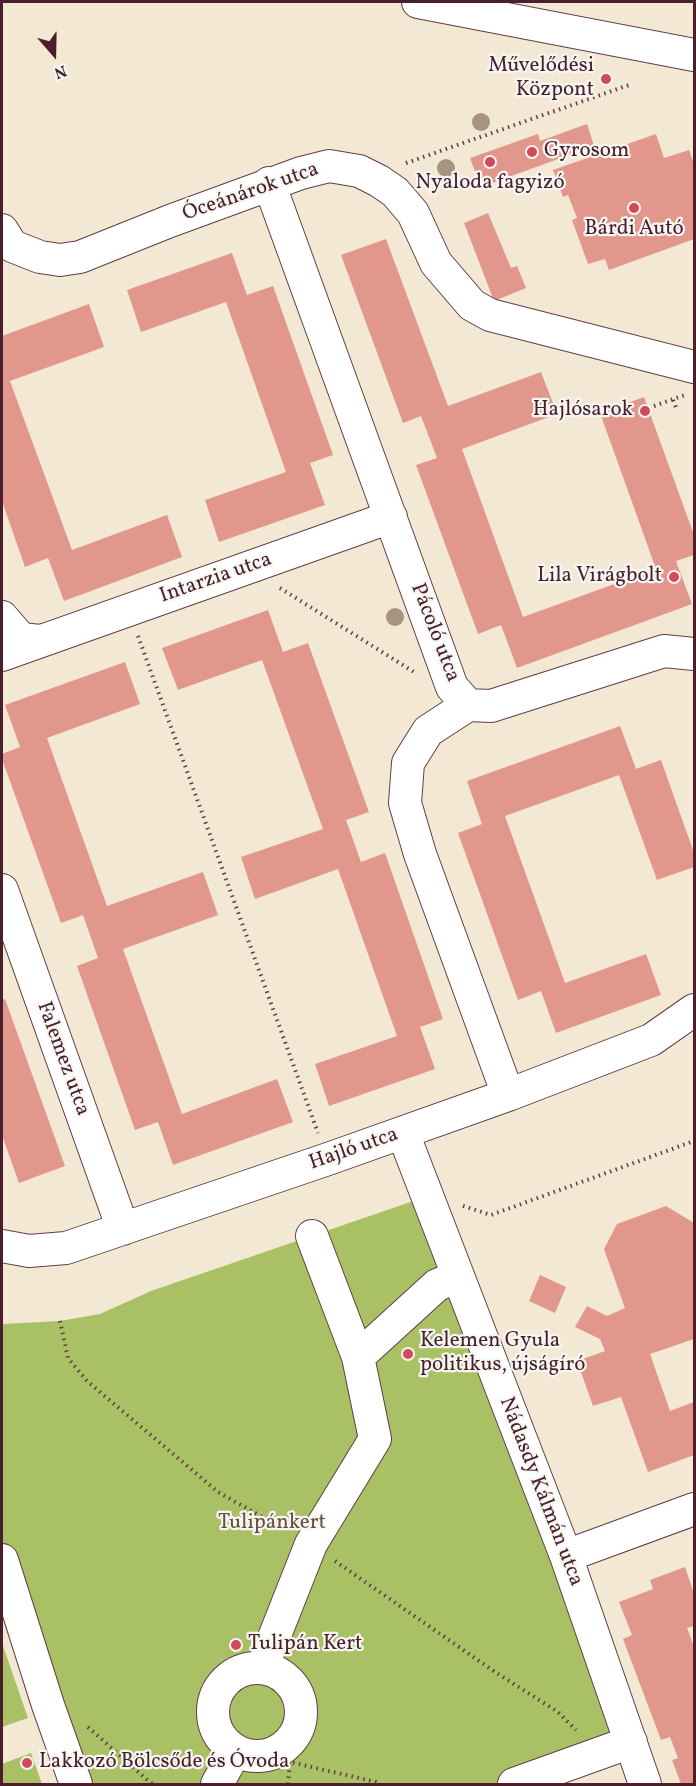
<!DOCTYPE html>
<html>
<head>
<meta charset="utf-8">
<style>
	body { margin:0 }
	#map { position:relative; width:696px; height:1786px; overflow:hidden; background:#f2e8d4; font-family:Vollkorn,serif }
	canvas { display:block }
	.frame { position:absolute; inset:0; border:3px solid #4a1f2b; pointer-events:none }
	.north { position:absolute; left:24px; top:24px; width:60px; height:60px; -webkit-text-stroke:4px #f6f6f2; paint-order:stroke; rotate:160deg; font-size:16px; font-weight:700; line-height:24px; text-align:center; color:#4a1f2b }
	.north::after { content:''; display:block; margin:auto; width:21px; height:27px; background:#4a1f2b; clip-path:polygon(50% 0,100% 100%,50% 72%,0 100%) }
</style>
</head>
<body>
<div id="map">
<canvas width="696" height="1786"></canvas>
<div class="frame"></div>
<div class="north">N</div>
</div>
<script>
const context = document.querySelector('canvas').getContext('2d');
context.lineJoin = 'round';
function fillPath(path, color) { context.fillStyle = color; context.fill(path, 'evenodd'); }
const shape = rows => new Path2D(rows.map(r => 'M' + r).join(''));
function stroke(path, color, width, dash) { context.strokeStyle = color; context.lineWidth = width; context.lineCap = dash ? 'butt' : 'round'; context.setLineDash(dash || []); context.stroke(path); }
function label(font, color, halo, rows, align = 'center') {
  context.font = font + ' Vollkorn,serif'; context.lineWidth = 4.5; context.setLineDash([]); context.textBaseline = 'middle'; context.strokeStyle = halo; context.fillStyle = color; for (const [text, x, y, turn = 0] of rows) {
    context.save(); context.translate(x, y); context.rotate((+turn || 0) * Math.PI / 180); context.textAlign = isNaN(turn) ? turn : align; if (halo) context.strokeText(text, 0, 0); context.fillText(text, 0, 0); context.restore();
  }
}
const green = shape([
	[428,1196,631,1742,514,1784,76,1784,2,1560,2,1324,60,1321,100,1314,151,1291],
	[2,1643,28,1718,2,1727],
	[31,1753,42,1784,2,1784,2,1764]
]);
const building = shape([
	[587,124,594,146,481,187,470,158,538,134,540,141],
	[656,134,664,158,689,150,694,164,694,239,609,270,605,259,588,264,572,220,577,218,568,195,563,197,553,170],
	[488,213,511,268,517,266,526,288,494,301,464,223],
	[386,239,448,406,541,372,557,414,462,449,523,617,656,569,600,413,644,397,694,535,694,555,676,561,692,604,517,668,501,625,478,634,416,465,437,458,421,416,403,423,341,255],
	[232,253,247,295,273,286,333,455,310,463,325,505,219,542,205,500,286,472,226,302,141,332,127,290],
	[89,304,104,347,10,381,72,550,167,515,182,557,64,601,48,558,25,567,2,501,2,336],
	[268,610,283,652,308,643,369,812,346,820,361,862,385,853,443,1019,420,1027,435,1069,329,1106,315,1064,397,1036,338,869,255,899,241,857,323,829,262,660,178,690,162,648],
	[125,662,140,704,47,738,107,906,203,872,218,915,123,949,182,1114,277,1079,293,1122,173,1165,158,1122,135,1130,77,966,98,958,83,915,61,923,2,759,2,754,20,747,5,705],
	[620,726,636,769,661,760,694,853,694,867,657,880,619,775,505,816,565,983,646,954,661,995,556,1033,541,991,518,1000,458,833,482,824,467,781],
	[5,999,65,1166,19,1183,2,1135,2,1000],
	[666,1206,694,1223,694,1339,650,1354,670,1411,694,1402,694,1455,648,1472,621,1397,593,1406,577,1361,605,1351,600,1339,575,1327,587,1306,607,1316,625,1308,604,1249,617,1224],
	[540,1275,566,1287,555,1313,529,1301],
	[685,1567,694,1594,694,1626,687,1628,694,1647,694,1784,681,1784,672,1760,678,1758,670,1737,661,1740,623,1639,632,1635,619,1602,653,1589,650,1580]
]);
const path = shape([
	[406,163,629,85],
	[673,400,677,410],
	[654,406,685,395],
	[280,588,414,672],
	[138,636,318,1133],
	[463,1206,491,1215,694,1141],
	[60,1321,68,1358,87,1381,218,1492,285,1530],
	[335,1561,495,1672,558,1712,576,1730],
	[88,1727,152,1784],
	[285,1748,290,1762,376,1782,379,1784],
	[288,1784,290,1762]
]);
const minor = shape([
	[418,2,694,55],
	[269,183,452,687,468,705],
	[2,230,12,246,40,257,60,260,80,257,170,221,301,173,329,166,359,171,379,181,395,192,413,213,436,263,472,305,490,315,694,367],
	[2,617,21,639,40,641],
	[2,655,391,517],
	[468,705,428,731,408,763,405,803,420,854,508,1095],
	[468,705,491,706,664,651,694,654],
	[2,890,123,1229],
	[403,1133,566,1556,645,1784],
	[2,1246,29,1251,66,1248,328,1159,508,1095,651,1040,694,1010],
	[358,1357,437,1285,457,1277],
	[566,1556,694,1509],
	[2,1560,48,1705,76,1784],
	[262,1668,311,1544,375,1439,358,1357,312,1236],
	'213 1712a44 44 0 1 1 88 0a44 44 0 1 1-88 0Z',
	[217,1784,235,1752],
	[514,1784,631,1742]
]);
const trees = [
	[481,122],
	[446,168],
	[395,617]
];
const markers = [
	[606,79,6,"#d1495b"],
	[532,152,6,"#d1495b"],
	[490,162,6,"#d1495b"],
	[634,208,6,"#d1495b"],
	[645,411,6,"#d1495b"],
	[674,577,6,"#d1495b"],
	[408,1354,6,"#d1495b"],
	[236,1645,6,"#d1495b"],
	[27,1763,6,"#d1495b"]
];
const poiNames = [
	["Művelődési",594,67,"right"],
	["Központ",594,91,"right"],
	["Gyrosom",544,152],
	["Nyaloda fagyizó",490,184,"center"],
	["Bárdi Autó",634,230,"center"],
	["Hajlósarok",633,411,"right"],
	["Lila Virágbolt",662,577,"right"],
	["Kelemen Gyula",420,1342],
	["politikus, újságíró",420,1366],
	["Tulipán Kert",248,1645],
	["Lakkozó Bölcsőde és Óvoda",39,1763]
];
const streetNames = [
	["Óceánárok utca",251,193,-19],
	["Intarzia utca",216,579,-19],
	["Pácoló utca",434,633,69],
	["Falemez utca",62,1059,70],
	["Hajló utca",354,1150,-19],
	["Nádasdy Kálmán utca",540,1492,69]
];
const parkNames = [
	["Tulipánkert",272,1524]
];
fillPath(green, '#aac064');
fillPath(building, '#e2978d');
stroke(minor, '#633d44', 34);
stroke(path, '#633d44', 4, [1.5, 4.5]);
stroke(minor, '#fff', 32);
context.fillStyle = '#a69480';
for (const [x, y] of trees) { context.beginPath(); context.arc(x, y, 9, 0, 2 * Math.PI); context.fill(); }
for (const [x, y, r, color] of markers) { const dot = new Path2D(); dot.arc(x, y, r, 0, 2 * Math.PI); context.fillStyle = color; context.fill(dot); stroke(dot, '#f6f6f2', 2); }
label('21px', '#4a1f2b', '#f6f6f2', poiNames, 'left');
label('21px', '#4a1f2b', '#f6f6f2', streetNames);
label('21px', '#674f3c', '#f6f6f2', parkNames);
</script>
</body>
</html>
